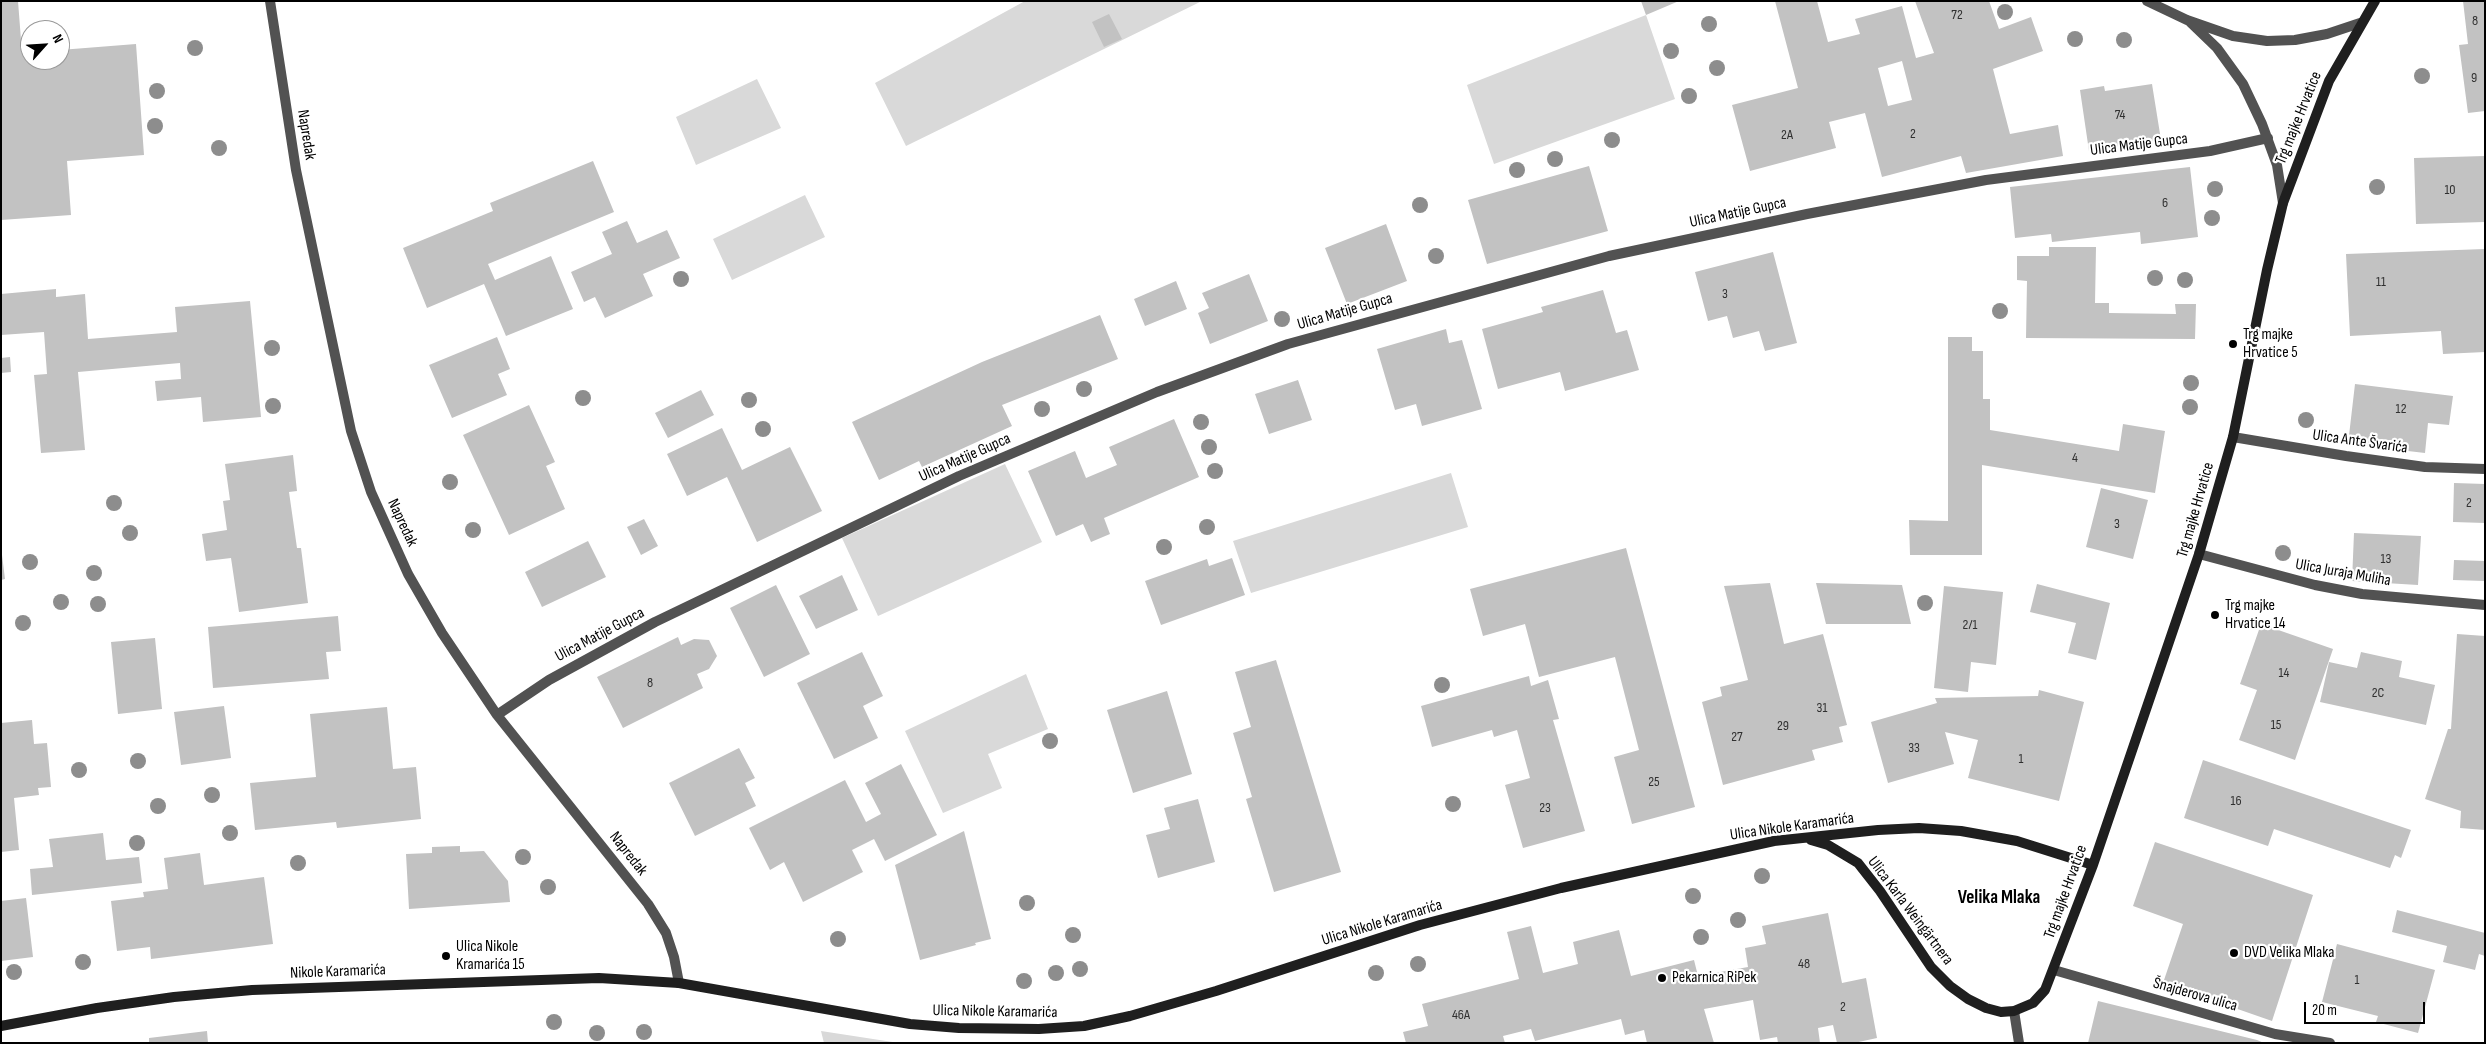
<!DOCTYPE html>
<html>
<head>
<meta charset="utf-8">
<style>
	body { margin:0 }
	#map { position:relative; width:2486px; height:1044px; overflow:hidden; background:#fff; font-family:"Sofia Sans Condensed",sans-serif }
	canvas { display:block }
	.frame { position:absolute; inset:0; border:2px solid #000; pointer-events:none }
	.north { position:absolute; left:20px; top:20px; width:50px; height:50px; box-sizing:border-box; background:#fff; border:1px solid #999; border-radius:50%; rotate:64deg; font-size:14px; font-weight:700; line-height:20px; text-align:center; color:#000 }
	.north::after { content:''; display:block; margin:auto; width:18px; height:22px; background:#000; clip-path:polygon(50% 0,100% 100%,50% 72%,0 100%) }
	.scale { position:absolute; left:2304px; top:1002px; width:121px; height:22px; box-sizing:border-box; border:2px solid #000; border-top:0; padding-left:6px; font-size:15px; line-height:18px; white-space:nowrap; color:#000; -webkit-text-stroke:4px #fff; paint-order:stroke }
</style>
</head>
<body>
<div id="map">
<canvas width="2486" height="1044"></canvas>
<div class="frame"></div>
<div class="north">N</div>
<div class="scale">20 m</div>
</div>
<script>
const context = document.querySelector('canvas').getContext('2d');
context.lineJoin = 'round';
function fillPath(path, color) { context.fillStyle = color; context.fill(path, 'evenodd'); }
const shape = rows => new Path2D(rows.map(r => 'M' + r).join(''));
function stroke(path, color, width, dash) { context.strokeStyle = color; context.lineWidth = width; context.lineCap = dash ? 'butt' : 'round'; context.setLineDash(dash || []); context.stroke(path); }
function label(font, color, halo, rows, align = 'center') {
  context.font = font + ' "Sofia Sans Condensed",sans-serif'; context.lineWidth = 4.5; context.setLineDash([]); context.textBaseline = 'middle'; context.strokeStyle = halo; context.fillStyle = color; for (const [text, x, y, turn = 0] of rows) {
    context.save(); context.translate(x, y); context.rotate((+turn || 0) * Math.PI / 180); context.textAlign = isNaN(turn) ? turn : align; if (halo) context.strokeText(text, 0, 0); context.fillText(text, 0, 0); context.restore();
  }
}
const green = shape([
	[1025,1,1202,1,906,146,875,83],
	[1646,15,1675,99,1494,164,1467,85],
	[757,79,781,128,696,165,676,117],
	[805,195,825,237,732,280,713,239],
	[1005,464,1042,542,878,616,842,538],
	[1451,473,1468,527,1251,593,1233,541],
	[1026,674,1048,729,988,754,1002,788,943,813,905,731],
	[821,1031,899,1043,824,1043]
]);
const building = shape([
	[1,1,18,1,22,53,30,52,30,60,60,60,60,50,136,44,144,155,67,161,71,215,1,220],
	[1641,1,1679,1,1646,15],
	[1775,1,1817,1,1828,42,1860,34,1855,19,1902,6,1916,58,1934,53,1915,1,1989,1,1999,29,2031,17,2043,51,1993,69,2010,134,2058,125,2063,156,1966,173,1961,156,1882,177,1865,113,1829,122,1836,148,1750,171,1732,105,1798,88],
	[1902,61,1912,100,1888,106,1878,68],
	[2463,1,2485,1,2485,111,2468,113,2459,45,2468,44],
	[1109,14,1122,39,1104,47,1092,22],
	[2152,84,2161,140,2089,151,2080,90,2104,86,2105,91],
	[2485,156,2485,222,2416,224,2414,158],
	[593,161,614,212,488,264,495,280,551,256,573,309,506,336,484,284,427,308,403,248,493,211,490,203],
	[1589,166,1608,231,1487,264,1468,200],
	[2190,167,2198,237,2141,244,2140,232,2052,242,2051,234,2015,238,2010,187],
	[627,221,637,243,667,230,680,258,643,274,653,296,605,318,595,297,584,302,571,272,612,254,602,232],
	[1386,224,1407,281,1347,304,1325,248],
	[2049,247,2096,247,2095,303,2109,303,2109,313,2176,314,2175,304,2196,304,2195,339,2026,338,2027,281,2017,280,2017,256,2049,256],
	[2485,249,2485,352,2443,354,2441,331,2350,336,2346,254],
	[1773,252,1797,343,1765,351,1759,331,1733,338,1727,316,1708,321,1695,272],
	[1249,274,1268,321,1210,344,1198,313,1209,308,1202,293],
	[1176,281,1187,309,1145,326,1134,299],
	[56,289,56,297,85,294,88,339,177,332,175,307,250,301,261,417,203,422,201,397,157,401,155,381,181,379,180,363,78,372,85,450,41,453,34,375,47,374,44,332,1,335,1,294],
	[1603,290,1616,333,1627,330,1639,370,1565,391,1560,372,1498,389,1482,329,1543,312,1541,307],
	[1100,315,1118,359,1002,405,1012,426,922,467,919,461,879,480,852,422,982,362],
	[1446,329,1449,343,1462,340,1482,409,1422,426,1416,404,1395,410,1377,349],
	[497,337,510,369,498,374,507,395,452,418,429,365],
	[1948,337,1972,337,1972,351,1983,351,1983,399,1990,399,1990,430,2119,451,2123,424,2165,431,2155,493,1982,465,1982,555,1910,555,1909,520,1948,521],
	[10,357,11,372,1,373,1,358],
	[1298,380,1312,420,1269,434,1255,394],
	[2355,384,2453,396,2449,425,2428,423,2425,453,2348,444],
	[701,390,714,415,668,438,655,413],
	[529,405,555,462,546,466,565,509,509,535,463,435],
	[1174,419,1199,477,1104,518,1110,534,1091,542,1083,524,1056,536,1028,471,1075,451,1086,478,1117,465,1109,447],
	[722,428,742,470,790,447,822,511,757,542,727,477,687,496,667,454],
	[293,455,297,491,289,492,297,548,301,548,308,603,239,612,231,558,206,561,202,534,227,530,223,501,230,500,225,464],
	[2454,483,2485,484,2485,523,2453,522],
	[2101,488,2148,500,2133,559,2086,547],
	[644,519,658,546,641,555,627,527],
	[2354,533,2421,536,2418,585,2352,581],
	[588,541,606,577,542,607,525,572],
	[1,547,5,579,1,580],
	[1626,548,1695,807,1632,824,1614,757,1639,750,1615,657,1539,677,1525,624,1483,636,1470,589],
	[1232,558,1245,595,1161,625,1145,581,1207,559,1209,566],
	[2454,560,2485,561,2485,581,2453,580],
	[842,575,858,610,816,629,799,596],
	[1770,583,1784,644,1823,634,1847,725,1839,727,1843,742,1812,750,1815,760,1723,785,1702,702,1722,696,1720,687,1748,680,1724,586],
	[1816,583,1902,585,1911,624,1826,624],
	[2037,584,2110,603,2096,660,2068,653,2076,623,2030,612],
	[776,585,810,654,764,677,730,608],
	[1944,586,2003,592,1996,665,1971,662,1968,692,1934,688],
	[338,616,341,651,326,652,329,679,213,688,208,627],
	[2261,624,2333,649,2295,760,2239,740,2257,690,2240,684],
	[2457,634,2485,636,2485,830,2460,828,2461,811,2425,799,2448,729,2451,729],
	[678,637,681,645,694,639,709,640,717,656,709,669,697,674,703,688,623,728,597,677],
	[155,638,162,709,118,714,111,642],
	[862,652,883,696,863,706,878,738,834,759,797,683],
	[2361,652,2402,661,2399,677,2435,685,2426,725,2320,702,2329,662,2357,668],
	[1276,660,1341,872,1274,892,1246,799,1252,797,1233,733,1251,727,1235,672],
	[1529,676,1531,686,1548,680,1559,719,1553,720,1585,831,1523,848,1505,785,1530,778,1517,730,1494,737,1492,730,1432,747,1421,706],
	[2039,690,2084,702,2059,801,1968,778,1978,740,1945,732,1954,764,1888,783,1871,722,1937,703,1935,698,2038,696],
	[1167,691,1192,774,1133,793,1107,710],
	[224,706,231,758,181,765,174,712],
	[387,707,393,769,416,767,421,819,337,828,336,822,255,830,250,783,316,777,310,714],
	[32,720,34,744,47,743,51,787,38,788,39,795,14,798,19,850,1,852,1,723],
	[739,748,755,778,745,783,756,806,695,836,669,783],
	[2203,760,2411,830,2401,858,2395,855,2390,868,2274,829,2268,846,2184,818],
	[901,764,937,835,885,861,874,839,852,850,863,872,803,902,784,862,770,870,749,828,845,780,866,822,881,814,865,783],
	[1198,799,1215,862,1158,878,1146,835,1170,829,1164,808],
	[964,831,991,939,975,943,976,945,920,960,895,865],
	[103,833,106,860,139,857,142,883,32,895,30,869,53,867,49,839],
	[2155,842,2313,895,2272,1021,2163,983,2183,924,2133,906],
	[460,846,460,852,484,851,508,881,510,902,409,909,406,854,432,853,432,847],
	[200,853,204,885,264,877,273,944,151,959,150,947,117,951,111,901,144,897,143,892,168,889,164,858],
	[26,898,33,957,1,961,1,901],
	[2397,910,2485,933,2485,956,2479,954,2475,970,2443,962,2447,946,2392,932],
	[1828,913,1842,983,1866,978,1877,1038,1854,1043,1837,1043,1833,1025,1818,1028,1820,1043,1778,1043,1777,1037,1760,1040,1753,1000,1704,1009,1714,1043,1647,1043,1644,1030,1625,1035,1621,1019,1535,1041,1531,1029,1503,1036,1505,1043,1406,1043,1403,1032,1428,1026,1422,1004,1519,979,1507,932,1531,926,1543,973,1578,964,1573,942,1619,930,1631,976,1694,960,1698,976,1748,967,1745,948,1766,944,1762,926],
	[2337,944,2435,970,2418,1033,2376,1022,2378,1016,2322,1002],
	[2098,1001,2257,1040,2264,1043,2088,1043],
	[207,1031,208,1043,149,1043,149,1038]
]);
const street = shape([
	[270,1,296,170,351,431,371,492,408,574,442,633,497,715,648,904,666,933,674,957,679,983],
	[2147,1,2187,20,2233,36,2267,41,2295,40,2327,34,2360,23],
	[2190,22,2217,48,2243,84,2262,124,2277,165,2283,203],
	[2233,437,2346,456,2425,467,2485,469],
	[2199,554,2315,585,2362,594,2485,605],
	[497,715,549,680,655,622,959,476,1157,392,1288,344,1609,256,1807,214,1986,180,2210,151,2268,138],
	[2054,970,2275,1034,2330,1043],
	[2014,1011,2019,1043]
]);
const secondary = shape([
	[1811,840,1828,845,1858,863,1880,891,1931,967,1950,986,1968,999,1986,1008,2001,1012,2014,1011,2033,1003,2045,990,2093,865,2199,554,2233,437,2267,270,2283,203,2329,81,2375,1],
	[1,1026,97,1008,174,997,252,990,599,978,679,983,910,1024,959,1028,1039,1029,1084,1026,1130,1016,1216,991,1420,925,1561,888,1774,841,1878,830,1919,828,1961,831,2017,841,2093,865]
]);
const trees = [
	[2005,12],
	[1709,24],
	[2075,39],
	[2124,40],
	[195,48],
	[1671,51],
	[1717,68],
	[2422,76],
	[157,91],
	[1689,96],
	[155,126],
	[1612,140],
	[219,148],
	[1555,159],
	[1517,170],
	[2377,187],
	[2215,189],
	[1420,205],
	[2212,218],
	[1436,256],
	[2155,278],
	[681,279],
	[2185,280],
	[2000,311],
	[1282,319],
	[272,348],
	[2191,383],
	[1084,389],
	[583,398],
	[749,400],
	[273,406],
	[2190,407],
	[1042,409],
	[2306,420],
	[1201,422],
	[763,429],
	[1209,447],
	[1215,471],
	[450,482],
	[114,503],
	[1207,527],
	[473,530],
	[130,533],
	[1164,547],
	[2283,553],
	[30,562],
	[94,573],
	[61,602],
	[1925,603],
	[98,604],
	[23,623],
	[1442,685],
	[1050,741],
	[138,761],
	[79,770],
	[212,795],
	[1453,804],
	[158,806],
	[230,833],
	[137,843],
	[523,857],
	[298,863],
	[1762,876],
	[548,887],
	[1693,896],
	[1027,903],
	[1738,920],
	[1073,935],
	[1701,937],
	[838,939],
	[83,962],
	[1418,964],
	[1080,969],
	[14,972],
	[1056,973],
	[1376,973],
	[1024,981],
	[554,1022],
	[644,1032],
	[597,1033]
];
const markers = [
	[2233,344,5,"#000"],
	[2215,615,5,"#000"],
	[2234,953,5,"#000"],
	[446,956,5,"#000"],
	[1662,978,5,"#000"]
];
const numberNames = [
	["72",1957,15],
	["8",2475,21],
	["9",2474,78],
	["74",2120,115],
	["2",1913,134],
	["2A",1787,135],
	["10",2450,190],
	["6",2165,203],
	["11",2381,282],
	["3",1725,294],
	["12",2401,409],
	["4",2075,458],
	["2",2469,503],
	["3",2117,524],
	["13",2386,559],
	["2/1",1970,625],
	["14",2284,673],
	["8",650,683],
	["2C",2378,693],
	["31",1822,708],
	["15",2276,725],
	["29",1783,726],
	["27",1737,737],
	["33",1914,748],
	["1",2021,759],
	["25",1654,782],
	["16",2236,801],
	["23",1545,808],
	["48",1804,964],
	["1",2357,980],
	["2",1843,1007],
	["46A",1461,1015]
];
const streetNames = [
	["Trg majke Hrvatice",2299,118,-68],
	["Napredak",306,135,81],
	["Ulica Matije Gupca",2139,145,-7],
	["Ulica Matije Gupca",1738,213,-12],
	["Ulica Matije Gupca",1345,312,-16],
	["Ulica Ante Švarića",2360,442,8],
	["Ulica Matije Gupca",965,458,-24],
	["Trg majke Hrvatice",2196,510,-74],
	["Napredak",402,523,65],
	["Ulica Juraja Muliha",2343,573,10],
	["Ulica Matije Gupca",600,635,-28],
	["Ulica Nikole Karamarića",1792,827,-8],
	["Napredak",628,854,52],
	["Trg majke Hrvatice",2066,892,-70],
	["Ulica Karla Weingärtnera",1910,911,53],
	["Ulica Nikole Karamarića",1382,923,-17],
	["Nikole Karamarića",338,972,-2],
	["Šnajderova ulica",2195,995,16],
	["Ulica Nikole Karamarića",995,1012,1]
];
const poiNames = [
	["Trg majke",2243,335],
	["Hrvatice 5",2243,353],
	["Trg majke",2225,606],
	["Hrvatice 14",2225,624],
	["Ulica Nikole",456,947],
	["Kramarića 15",456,965],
	["DVD Velika Mlaka",2244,953],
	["Pekarnica RiPek",1672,978]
];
const quarterNames = [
	["Velika Mlaka",1999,898]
];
fillPath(green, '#d9d9d9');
fillPath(building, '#c2c2c2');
stroke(street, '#525252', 10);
stroke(secondary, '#1f1f1f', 10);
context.fillStyle = '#8d8d8d';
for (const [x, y] of trees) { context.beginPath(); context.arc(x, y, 8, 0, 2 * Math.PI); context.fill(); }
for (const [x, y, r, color] of markers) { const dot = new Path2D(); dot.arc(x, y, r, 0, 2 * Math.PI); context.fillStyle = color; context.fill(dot); stroke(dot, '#fff', 2); }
label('14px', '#303030', null, numberNames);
label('16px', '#000', '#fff', streetNames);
label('16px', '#000', '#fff', poiNames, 'left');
label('bold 19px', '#000', '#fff', quarterNames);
</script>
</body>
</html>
